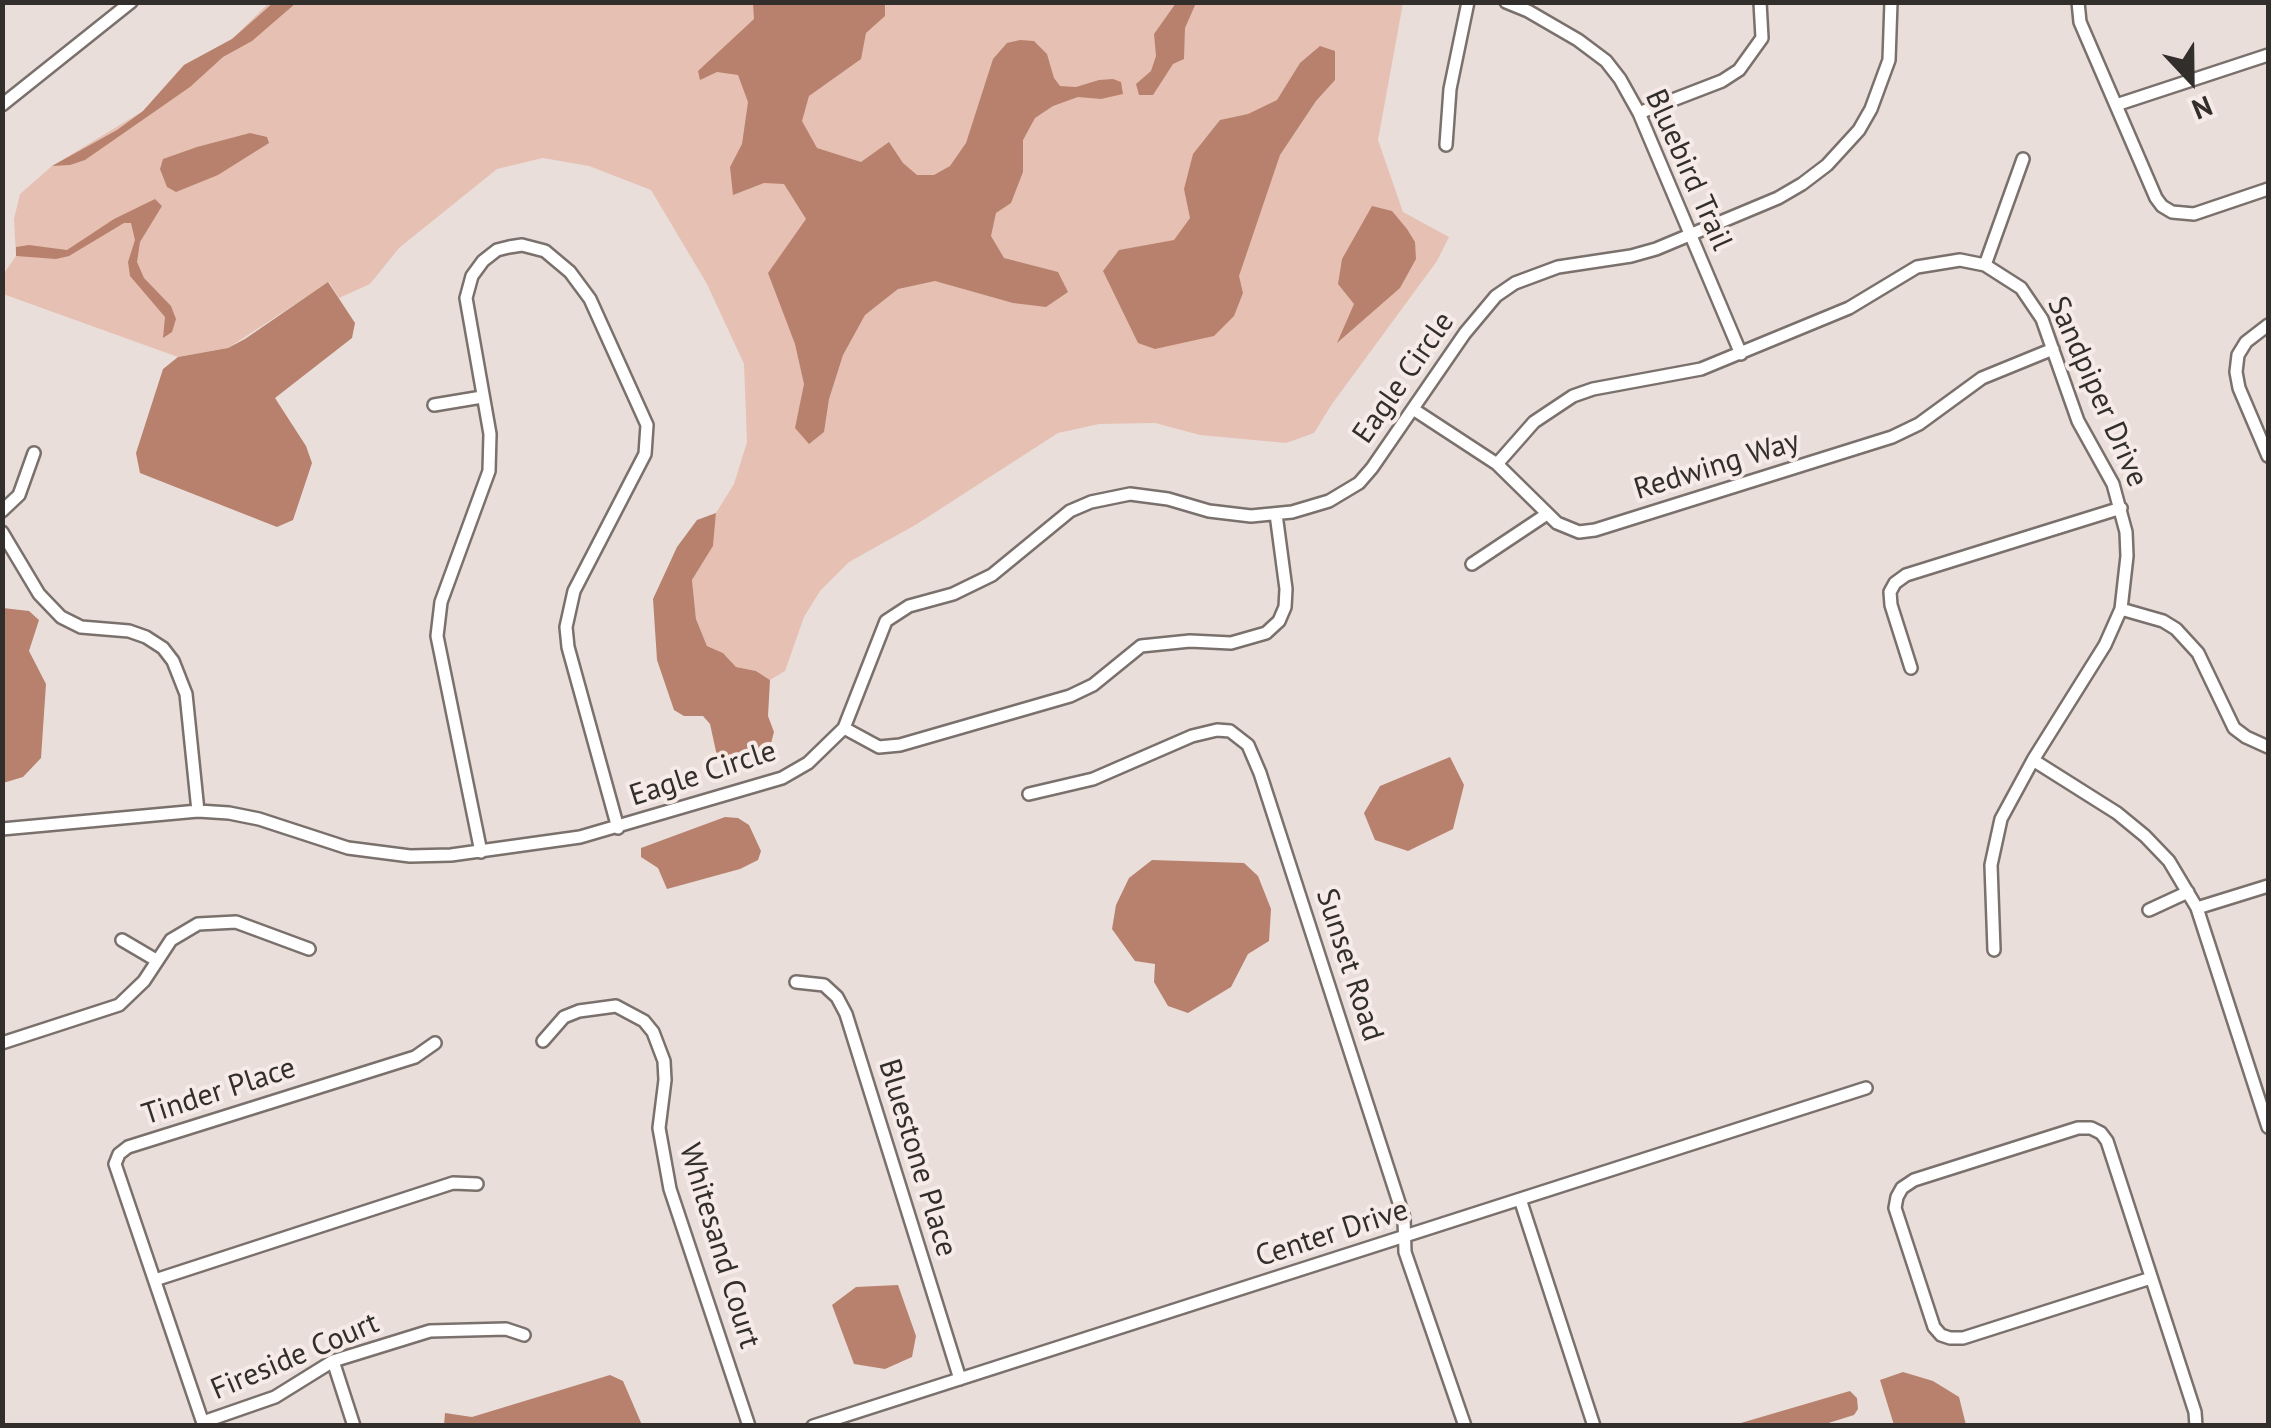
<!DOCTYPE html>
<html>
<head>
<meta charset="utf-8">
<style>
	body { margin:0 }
	#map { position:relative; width:2271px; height:1428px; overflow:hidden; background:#e9deda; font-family:"PT Sans",sans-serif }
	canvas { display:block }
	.frame { position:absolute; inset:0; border:5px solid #322e2c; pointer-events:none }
	.north { position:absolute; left:2141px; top:30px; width:100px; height:100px; -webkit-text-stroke:8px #f6ebe7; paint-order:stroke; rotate:158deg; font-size:28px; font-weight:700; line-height:40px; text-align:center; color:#322e2c }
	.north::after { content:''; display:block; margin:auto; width:35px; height:45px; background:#322e2c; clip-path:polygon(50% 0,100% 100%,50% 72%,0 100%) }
</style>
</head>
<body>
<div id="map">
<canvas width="2271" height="1428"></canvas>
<div class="frame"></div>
<div class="north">N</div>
</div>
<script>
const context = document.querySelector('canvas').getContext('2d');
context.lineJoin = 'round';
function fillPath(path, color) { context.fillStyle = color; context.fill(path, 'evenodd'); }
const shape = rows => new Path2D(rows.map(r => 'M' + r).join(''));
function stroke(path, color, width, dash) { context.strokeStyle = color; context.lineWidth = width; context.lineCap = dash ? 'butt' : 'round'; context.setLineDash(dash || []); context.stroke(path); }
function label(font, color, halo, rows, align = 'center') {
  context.font = font + ' "PT Sans",sans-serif'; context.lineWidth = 8; context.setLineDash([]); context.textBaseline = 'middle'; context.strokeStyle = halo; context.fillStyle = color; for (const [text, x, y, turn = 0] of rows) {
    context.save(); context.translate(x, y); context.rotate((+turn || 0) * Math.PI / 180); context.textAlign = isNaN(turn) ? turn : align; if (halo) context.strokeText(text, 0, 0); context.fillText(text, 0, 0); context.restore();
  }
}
const green = shape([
	[270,2,1403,3,1378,140,1403,212,1449,237,1437,261,1332,404,1314,433,1286,443,1200,435,1155,423,1099,424,1058,433,917,524,849,562,820,591,804,617,785,671,770,680,756,671,736,667,723,653,707,646,696,619,692,580,713,546,716,513,734,484,747,442,744,364,707,284,651,190,589,166,543,158,497,169,399,248,370,284,339,298,329,282,228,348,178,357,3,294,2,276,16,256,14,219,20,194,52,166,143,111,184,65,232,39]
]);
const water = shape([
	[273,3,296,3,252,41,223,57,190,87,85,160,70,165,52,166,117,130,143,111,184,65,232,39],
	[753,3,885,3,885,16,866,33,861,59,809,96,802,121,817,148,861,162,889,142,903,163,917,175,934,175,950,166,966,143,993,59,1007,43,1020,40,1034,41,1047,54,1054,78,1060,86,1076,87,1099,80,1113,79,1121,82,1123,94,1101,99,1078,97,1053,106,1035,118,1023,140,1023,172,1011,203,996,213,991,236,1004,258,1058,272,1068,292,1046,307,1013,303,935,281,898,289,865,315,843,355,829,399,824,432,809,444,795,428,804,384,795,344,768,273,806,219,784,184,764,183,733,195,730,167,742,144,748,102,738,75,717,72,700,80,698,71,754,19],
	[1176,3,1196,3,1185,28,1184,59,1173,64,1153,95,1139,95,1136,84,1151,71,1156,56,1154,34],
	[1320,46,1335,51,1335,80,1316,101,1280,155,1239,276,1243,293,1234,316,1214,336,1155,349,1138,343,1103,271,1119,250,1174,240,1190,218,1184,189,1193,154,1220,120,1248,114,1277,100,1300,63],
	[250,133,267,137,269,143,218,175,176,192,167,187,160,169,163,159,197,147],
	[155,199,162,206,140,242,137,262,144,278,171,306,176,319,172,332,163,338,165,317,130,276,128,262,135,240,131,223,124,223,69,256,56,259,16,256,16,247,29,245,67,250,114,219],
	[1372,206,1392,211,1407,229,1415,242,1416,259,1400,288,1337,343,1354,304,1338,284,1342,259],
	[328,282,355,323,352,338,275,398,306,446,312,463,293,520,277,527,140,473,136,453,163,369,178,357,228,348,245,339],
	[716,513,713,546,692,580,696,619,707,646,723,653,736,667,756,671,770,680,768,716,774,732,770,747,741,763,722,762,717,756,710,724,703,716,684,716,674,710,657,660,653,599,677,547,697,520],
	[3,608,29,611,39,620,29,651,46,684,41,758,23,777,3,783],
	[1450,757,1464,785,1453,829,1408,851,1375,840,1364,813,1380,786],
	[725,817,738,818,749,825,761,851,758,860,740,869,667,889,658,868,641,857,641,848],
	[1152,860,1244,863,1258,876,1271,909,1269,941,1248,954,1231,987,1188,1013,1168,1006,1154,982,1155,964,1135,961,1112,929,1116,905,1129,878],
	[898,1285,916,1336,912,1357,885,1369,854,1364,832,1305,856,1287],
	[1903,1372,1933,1381,1959,1397,1966,1425,1894,1425,1880,1380],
	[610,1375,623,1381,642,1425,444,1425,445,1413,472,1417],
	[1850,1391,1857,1398,1858,1409,1854,1415,1822,1425,1734,1425]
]);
const minor = shape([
	[1506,2,1528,11,1578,40,1606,61,1620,79,1639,113,1741,354],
	[2078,2,2080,22,2156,198,2162,206,2172,212,2194,214,2268,189],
	[2,105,131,2],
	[2116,105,2268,55],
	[1639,113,1722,81,1739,70,1762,38,1760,2],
	[1446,145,1450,89,1468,2],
	[1985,265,2023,159],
	[2268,325,2246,342,2238,355,2236,372,2239,388,2268,456],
	[434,405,482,397],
	[1413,409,1497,464,1557,523,1579,532,1595,530,1892,437,1919,424,1982,378,2053,349],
	[1497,464,1534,422,1573,396,1593,389,1701,369,1849,308,1917,267,1960,260,1985,265,2021,288,2042,319,2078,421,2113,484,2126,532,2127,556,2121,609,2105,645,2033,760,2001,819,1991,865,1994,950],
	[2,511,19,495,34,453],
	[2,532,39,594,61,617,81,627,129,631,146,637,163,648,173,661,186,694,198,811],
	[1472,564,1547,514],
	[2121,609,2163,621,2176,629,2198,653,2234,728,2246,737,2268,747],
	[1911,668,1891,605,1890,592,1895,583,1906,575,2121,508],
	[844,728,879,747,900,745,1070,696,1093,685,1141,646,1190,641,1231,643,1266,633,1279,621,1285,607,1286,589,1276,514],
	[2033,760,2117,813,2145,836,2169,861,2197,908,2268,1127],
	[1029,794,1093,779,1192,736,1217,730,1230,731,1248,745,1260,773,1404,1218,1405,1252,1465,1426],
	[2,829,198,811,229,813,259,819,348,848,410,856,451,855,580,837,782,778,808,763,844,728,886,621,909,606,953,594,992,575,1070,511,1091,502,1130,494,1168,499,1209,511,1251,516,1292,512,1329,501,1359,483,1372,468,1465,333,1496,296,1515,283,1558,267,1631,256,1656,249,1778,198,1802,184,1827,165,1859,130,1871,109,1889,60,1891,2],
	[481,852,437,636,441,602,489,471,490,434,466,298,472,276,483,261,497,250,509,247,522,245,545,251,570,272,590,299,647,425,645,454,574,591,566,627,568,647,618,828],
	[2197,908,2268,886],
	[2149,910,2188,892],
	[122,940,156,960],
	[796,982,824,985,837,997,846,1014,960,1379],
	[543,1041,564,1017,579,1011,616,1006,644,1021,653,1032,664,1061,665,1080,659,1128,670,1189,749,1426],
	[2,1043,119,1005,144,981,171,940,198,924,236,922,309,949],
	[1520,1199,1594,1426],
	[2151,1278,1963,1338,1950,1338,1941,1335,1934,1327,1895,1208,1897,1197,1902,1188,1914,1180,2078,1128,2091,1128,2101,1133,2107,1141,2195,1412,2196,1426],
	[155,1280,453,1183,477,1184],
	[333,1361,354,1426],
	[203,1422,275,1397,333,1361,430,1331,506,1329,524,1335],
	[204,1426,115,1164,119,1154,128,1147,415,1057,435,1043],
	[813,1426,1866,1088]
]);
const streetNames = [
	["Bluebird Trail",1688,170,66],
	["Eagle Circle",1404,378,-55],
	["Sandpiper Drive",2097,392,66],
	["Redwing Way",1717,466,-17],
	["Eagle Circle",703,774,-18],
	["Sunset Road",1349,965,72],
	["Tinder Place",219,1092,-18],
	["Bluestone Place",917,1158,73],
	["Center Drive",1332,1234,-18],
	["Whitesand Court",719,1246,73],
	["Fireside Court",295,1357,-23]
];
fillPath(green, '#e6c1b3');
fillPath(water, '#b8816d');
stroke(minor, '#7a706c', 16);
stroke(minor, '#fff', 11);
label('30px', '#322e2c', '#f6ebe7', streetNames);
</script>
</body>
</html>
